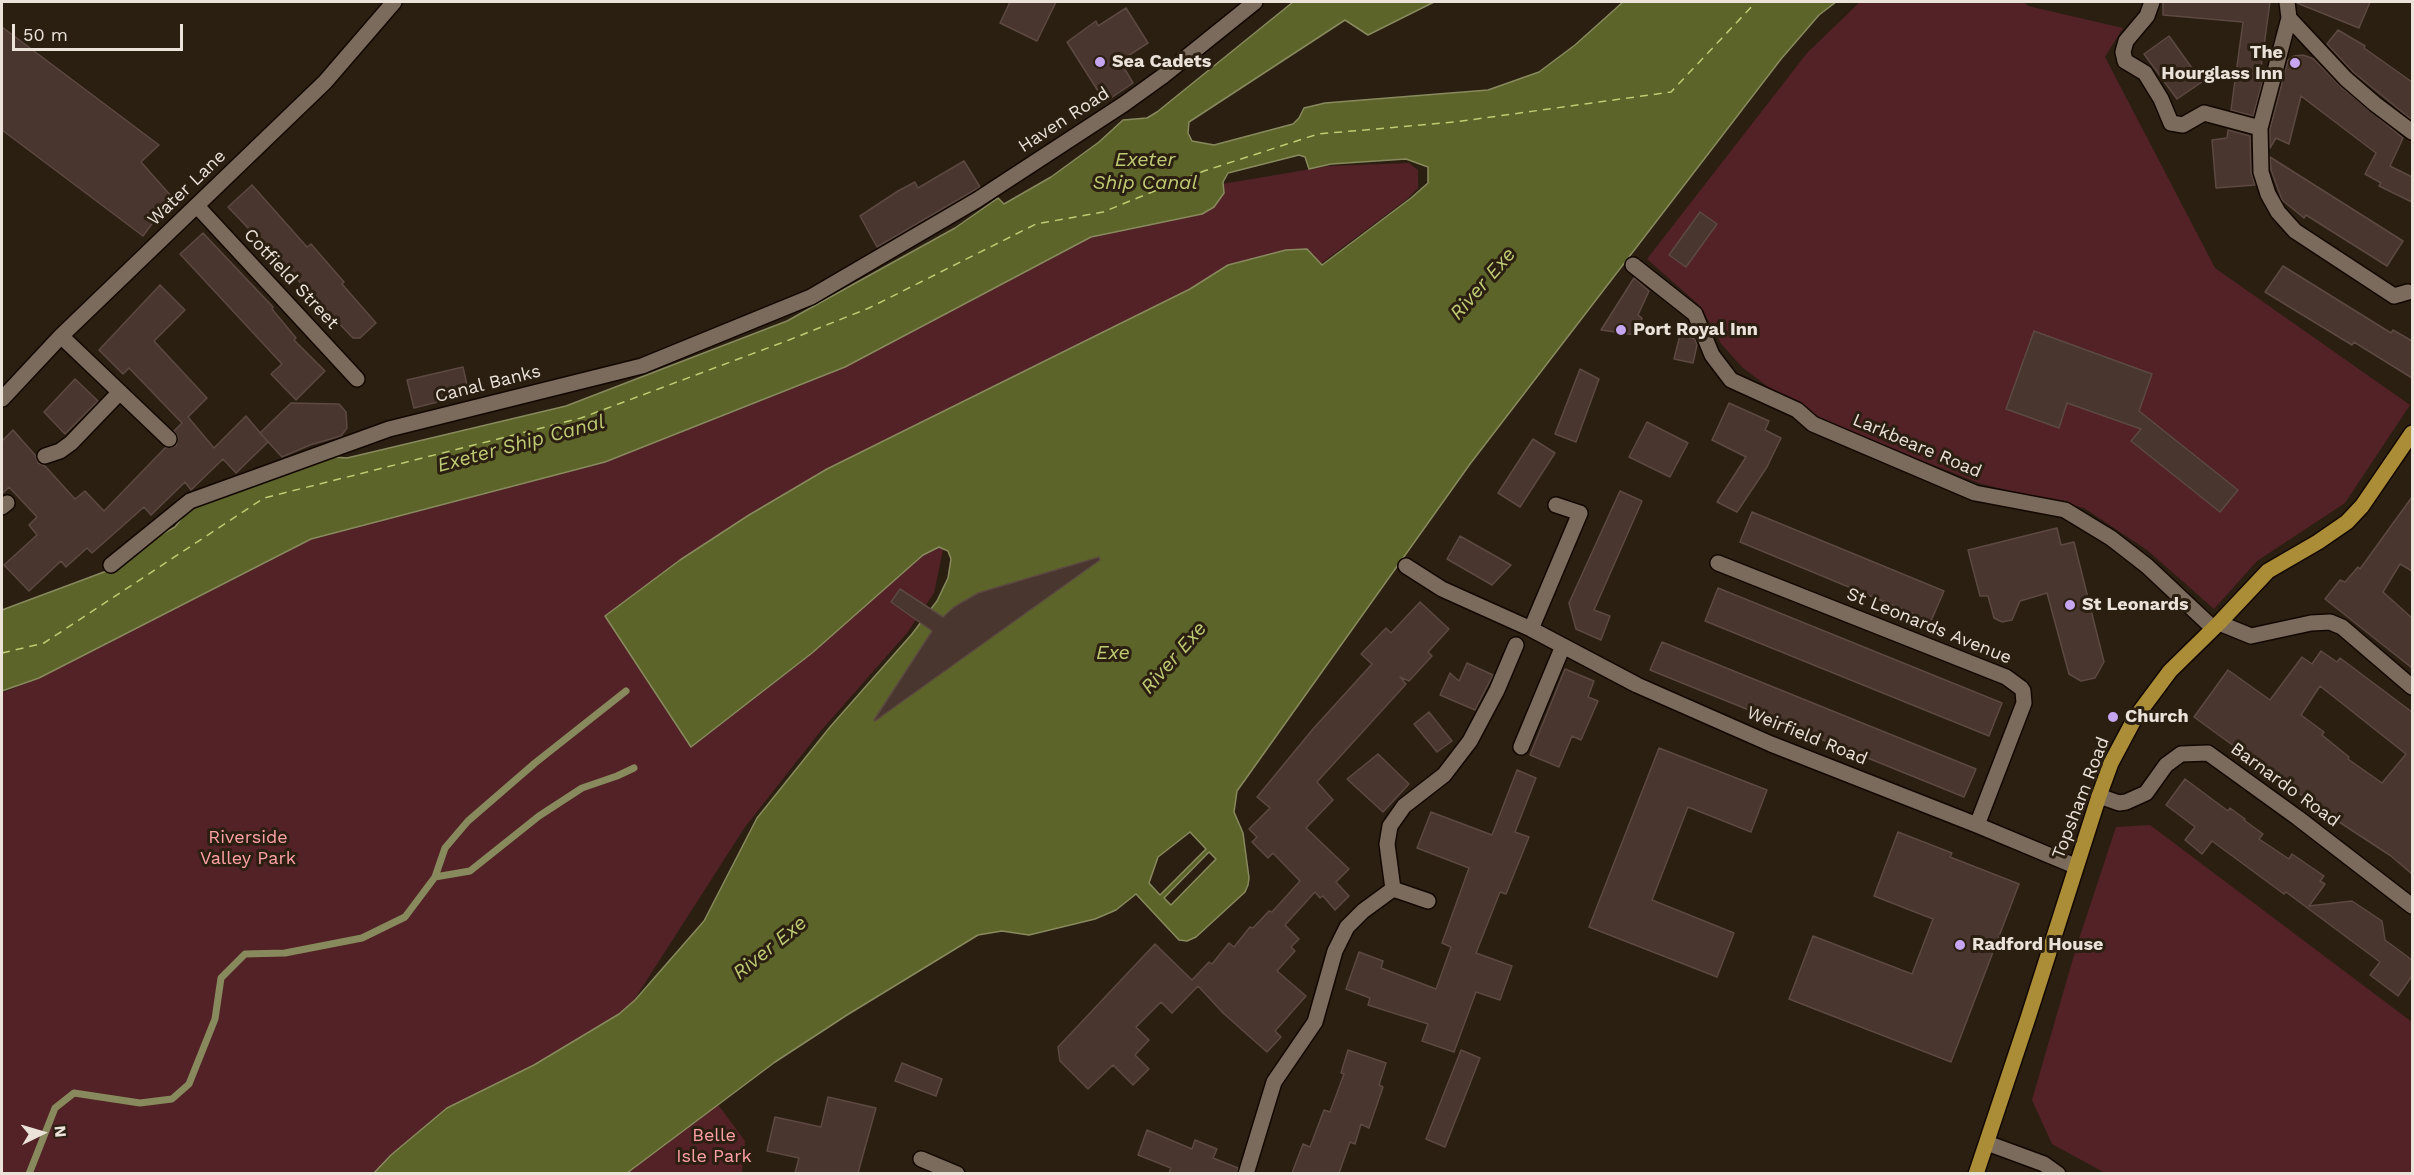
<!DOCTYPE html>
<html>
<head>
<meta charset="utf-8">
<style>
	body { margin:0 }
	#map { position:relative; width:2414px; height:1175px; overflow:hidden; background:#2b1f12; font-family:"Work Sans",sans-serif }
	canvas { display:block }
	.frame { position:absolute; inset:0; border:3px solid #ebe2da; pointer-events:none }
	.north { position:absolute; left:12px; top:1103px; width:60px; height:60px; -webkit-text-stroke:4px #2b1f12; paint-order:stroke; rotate:85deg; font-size:16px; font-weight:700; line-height:24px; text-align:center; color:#ebe2da }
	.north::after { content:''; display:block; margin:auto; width:21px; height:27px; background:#ebe2da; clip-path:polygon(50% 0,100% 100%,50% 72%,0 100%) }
	.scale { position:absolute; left:12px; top:24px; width:171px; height:27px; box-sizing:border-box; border:3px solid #ebe2da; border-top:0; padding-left:8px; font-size:18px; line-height:21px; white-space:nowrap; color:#ebe2da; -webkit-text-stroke:4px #2b1f12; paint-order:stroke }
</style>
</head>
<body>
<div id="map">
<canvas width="2414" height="1175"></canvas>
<div class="frame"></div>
<div class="north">N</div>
<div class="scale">50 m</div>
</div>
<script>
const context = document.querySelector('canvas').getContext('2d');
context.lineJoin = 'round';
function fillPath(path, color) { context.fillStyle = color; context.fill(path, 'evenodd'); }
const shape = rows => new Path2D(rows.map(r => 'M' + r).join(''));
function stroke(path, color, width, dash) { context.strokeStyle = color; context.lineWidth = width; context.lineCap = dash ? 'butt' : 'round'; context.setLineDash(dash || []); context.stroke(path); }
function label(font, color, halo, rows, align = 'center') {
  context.font = font + ' "Work Sans",sans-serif'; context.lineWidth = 6; context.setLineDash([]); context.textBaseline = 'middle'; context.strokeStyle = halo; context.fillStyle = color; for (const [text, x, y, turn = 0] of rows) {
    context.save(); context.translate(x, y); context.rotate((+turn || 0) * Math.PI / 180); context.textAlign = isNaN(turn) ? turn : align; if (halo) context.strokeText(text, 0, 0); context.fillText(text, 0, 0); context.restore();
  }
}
const green = shape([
	[1860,2,2024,2,2028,6,2123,28,2105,57,2215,268,2410,405,2345,503,2257,561,2214,609,2147,550,2084,508,1981,484,1803,413,1743,368,1722,345,1700,306,1647,259,1807,53],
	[1409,163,1418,170,1418,188,1406,200,944,545,934,593,907,633,819,733,745,827,627,1011,387,1173,2,1174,2,693,39,678,311,539,605,462,845,367,1091,237,1201,214,1216,185,1329,166],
	[2150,825,2412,1022,2412,1173,2105,1173,2052,1144,2032,1100,2077,945,2116,827],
	[699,1079,745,1141,742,1173,618,1174]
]);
const water = shape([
	[1293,2,1434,2,1368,35,1345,20,1189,122,1188,133,1192,141,1214,145,1293,124,1299,118,1304,108,1325,103,1488,90,1539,72,1575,45,1623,2,1836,2,1819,15,1781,59,1470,464,1237,791,1234,812,1243,833,1249,878,1248,885,1245,892,1196,937,1187,941,1179,940,1136,894,1116,910,1095,919,1029,935,1002,931,978,935,847,1015,775,1062,627,1173,374,1173,391,1155,447,1108,534,1065,619,1014,635,1000,704,921,757,818,830,727,912,634,937,601,948,578,951,559,948,551,939,547,923,555,812,653,691,747,605,616,680,560,749,515,827,469,1190,289,1228,265,1286,250,1307,249,1322,265,1411,198,1428,183,1428,167,1406,159,1331,164,1309,169,1305,157,1299,155,1228,173,1223,182,1224,193,1214,207,1202,214,1091,237,845,367,605,462,311,539,39,678,2,691,2,610,112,569,142,545,175,527,194,502,322,456,347,458,566,406,787,321,955,228,998,198,1004,204,1051,177,1099,142,1123,120,1147,118,1157,112,1293,2],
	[1190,832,1206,849,1160,895,1149,883,1158,857,1190,832],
	[1209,852,1216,859,1171,905,1164,898,1209,852]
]);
const stream = shape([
	[435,877,470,871,539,816,582,788,617,776,634,768],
	[29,1174,55,1108,74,1093,140,1103,172,1099,189,1084,215,1019,221,978,245,954,285,953,362,938,405,917,435,877,445,848,468,821,535,763,626,691]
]);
const ferry = shape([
	[2,653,44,643,264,498,581,418,789,340,869,308,1036,224,1103,212,1204,171,1318,134,1455,122,1671,92,1756,2]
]);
const building = shape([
	[1010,2,1056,2,1037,41,1000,23,1010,2],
	[2163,2,2270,2,2259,82,2263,80,2253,116,2231,110,2243,22,2163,15,2163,2],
	[2297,3,2297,2,2370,2,2359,28,2297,3],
	[1126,8,1148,43,1120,61,1133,83,1105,102,1067,42,1096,21,1098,26,1126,8],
	[2,27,159,145,141,162,172,197,143,236,2,130,2,27],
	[2338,30,2365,46,2364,48,2412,82,2412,120,2353,72,2327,44,2338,30],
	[2169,36,2202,82,2177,99,2144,54,2169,36],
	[2303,55,2314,59,2340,86,2403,138,2390,166,2412,177,2412,202,2379,186,2381,183,2365,174,2376,153,2301,96,2289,144,2276,138,2270,148,2270,129,2288,60,2294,56,2303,55],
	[2228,130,2250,136,2251,172,2255,185,2216,188,2212,140,2227,138,2228,130],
	[2270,157,2403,241,2387,266,2306,215,2304,218,2282,200,2271,170,2270,157],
	[964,161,980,187,877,247,860,216,898,191,915,182,918,188,964,161],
	[252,185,307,247,311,244,344,282,342,284,376,323,360,338,353,338,228,207,252,185],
	[1700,212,1717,224,1686,267,1669,255,1700,212],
	[203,233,273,307,272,309,296,338,294,340,325,371,296,400,271,374,282,364,180,254,203,233],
	[2283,266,2391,333,2393,330,2412,341,2412,378,2354,342,2352,345,2265,292,2283,266],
	[1634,278,1649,291,1638,315,1642,318,1636,335,1601,330,1634,278],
	[160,285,185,310,154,341,207,398,188,417,214,448,246,416,268,442,236,473,223,459,191,490,185,482,151,515,144,507,92,553,87,548,66,567,61,561,29,591,4,565,37,535,29,525,37,517,9,487,2,494,2,441,13,430,35,455,38,463,45,466,75,499,85,491,104,511,165,448,176,446,178,437,174,431,182,423,129,368,123,374,99,350,160,285],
	[2034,331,2152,374,2139,411,2238,490,2220,512,2131,441,2141,429,2067,403,2059,428,2006,409,2034,331],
	[1680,335,1695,339,1697,345,1693,363,1674,359,1680,335],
	[463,367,469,394,414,408,407,380,463,367],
	[1580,369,1599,379,1576,442,1555,434,1580,369],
	[75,379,98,401,65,434,44,412,75,379],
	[291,403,339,404,346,412,347,428,341,436,310,445,282,457,260,433,291,403],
	[1729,403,1769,421,1765,430,1781,438,1767,467,1737,512,1717,502,1746,457,1712,440,1729,403],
	[1647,422,1688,443,1670,477,1629,457,1647,422],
	[1533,439,1555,453,1520,507,1498,493,1533,439],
	[1620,491,1642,501,1594,610,1610,616,1601,640,1576,629,1569,603,1620,491],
	[2412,497,2412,571,2400,564,2383,592,2412,618,2412,668,2325,599,2340,580,2345,582,2358,567,2360,569,2412,497],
	[1752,512,1944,591,1931,621,1740,542,1752,512],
	[2057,528,2061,545,2074,542,2104,662,2095,678,2081,681,2069,674,2047,593,2020,601,2012,620,2002,622,1994,618,1988,596,1980,596,1968,550,2057,528],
	[1460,536,1511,565,1492,585,1447,559,1460,536],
	[1099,557,1100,560,875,721,874,720,932,631,891,602,900,589,943,617,954,607,978,593,1099,557],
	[1718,588,2002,703,1989,736,1705,621,1718,588],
	[1420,602,1449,629,1428,652,1432,656,1409,681,1400,677,1406,684,1317,782,1333,800,1306,828,1349,869,1336,882,1349,896,1335,910,1323,896,1320,898,1315,892,1285,925,1299,939,1291,947,1295,951,1277,971,1306,996,1275,1031,1281,1037,1267,1052,1223,1013,1198,986,1172,1013,1161,1002,1136,1027,1149,1040,1135,1055,1149,1069,1133,1085,1113,1065,1088,1089,1060,1061,1058,1047,1155,944,1192,980,1209,962,1212,964,1229,943,1234,947,1250,927,1253,928,1269,911,1272,912,1300,881,1273,853,1268,858,1252,842,1257,837,1249,829,1270,808,1257,797,1313,729,1372,664,1361,654,1386,628,1391,633,1420,602],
	[1662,642,1976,769,1964,797,1650,670,1662,642],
	[2321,651,2337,662,2340,658,2412,712,2412,874,2391,856,2330,816,2194,717,2228,670,2270,700,2302,657,2312,664,2321,651],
	[2320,686,2406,754,2382,783,2348,759,2349,757,2322,735,2324,732,2301,715,2320,686],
	[1467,663,1493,675,1475,710,1440,695,1450,673,1459,681,1467,663],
	[1565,669,1594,681,1588,697,1598,701,1581,740,1572,736,1559,767,1530,755,1565,669],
	[1429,712,1452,741,1437,752,1414,724,1429,712],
	[1659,748,1767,790,1751,832,1688,807,1652,900,1734,933,1717,977,1589,927,1659,748],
	[1378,754,1409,784,1383,812,1347,779,1378,754],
	[1517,770,1536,778,1515,832,1529,837,1506,894,1500,892,1476,953,1512,966,1500,1000,1476,992,1454,1052,1422,1041,1428,1024,1368,1005,1370,998,1346,989,1359,952,1383,961,1381,968,1436,989,1451,947,1442,943,1469,868,1417,848,1431,812,1492,835,1517,770],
	[2185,779,2228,811,2230,808,2245,819,2244,820,2263,834,2259,839,2289,859,2292,854,2324,876,2320,881,2325,884,2309,906,2352,901,2382,921,2385,940,2412,960,2412,976,2398,996,2370,975,2380,962,2286,892,2284,894,2212,841,2202,854,2185,840,2195,827,2166,805,2185,779],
	[1898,832,1952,853,1950,857,2019,884,1951,1062,1789,999,1813,936,1912,974,1933,919,1874,896,1898,832],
	[1348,1050,1386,1063,1379,1085,1383,1087,1369,1128,1361,1124,1355,1144,1350,1142,1339,1173,1292,1173,1303,1144,1310,1147,1324,1110,1330,1112,1344,1074,1341,1073,1348,1050],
	[1461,1050,1480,1058,1445,1147,1426,1139,1461,1050],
	[902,1063,942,1079,936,1096,895,1081,902,1063],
	[828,1097,876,1108,858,1173,795,1173,799,1158,767,1151,775,1117,821,1127,828,1097],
	[1147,1130,1192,1149,1195,1140,1217,1149,1213,1158,1238,1168,1237,1173,1169,1173,1171,1168,1138,1155,1147,1130]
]);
const street = shape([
	[2152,2,2147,16,2126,41,2123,52,2125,61,2145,73,2161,99,2171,123,2183,125,2204,113,2260,128],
	[2287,2,2289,18,2346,79,2375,104,2412,132],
	[2289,18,2260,128,2261,172,2268,194,2278,212,2295,231,2394,296,2408,292],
	[197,206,357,379],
	[1633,265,1695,314,1712,355,1731,380,1797,410,1813,424,1975,493,2065,510,2111,538,2147,566,2213,628],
	[61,336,169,439],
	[2,399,61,336,325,82,394,2],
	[45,456,60,451,71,443,120,392],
	[2,507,7,503],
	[1718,563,2006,677,2021,688,2023,691,2024,703,1977,825],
	[111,565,190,501,389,429,642,366,811,297,977,200,1124,104,1163,76,1255,2],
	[1406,566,1442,589,1531,629,1637,685,1771,744,1977,825,2075,866],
	[2219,623,2251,636,2311,623,2330,622,2342,627,2412,687],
	[1531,629,1580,513,1556,505],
	[1521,747,1563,646],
	[2099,796,2119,803,2126,802,2146,793,2166,765,2181,754,2208,753,2298,818,2412,906],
	[1393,889,1387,844,1390,826,1404,806,1444,775,1470,741,1497,690,1516,645],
	[1987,1143,2044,1164,2058,1174],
	[921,1159,957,1174],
	[1246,1174,1274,1082,1315,1022,1335,951,1347,927,1363,911,1393,889,1428,901]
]);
const primary = shape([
	[1976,1174,2028,1018,2099,796,2111,763,2135,718,2170,671,2219,623,2268,571,2318,542,2347,522,2362,506,2412,433]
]);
const markers = [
	[1100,62,6,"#c6a6f0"],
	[2295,63,6,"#c6a6f0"],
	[1621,330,6,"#c6a6f0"],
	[2070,605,6,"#c6a6f0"],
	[2113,717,6,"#c6a6f0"],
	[1960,945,6,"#c6a6f0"]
];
const poiNames = [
	["The",2283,53,"right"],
	["Hourglass Inn",2283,74,"right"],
	["Sea Cadets",1112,62],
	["Port Royal Inn",1633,330],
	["St Leonards",2082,605],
	["Church",2125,717],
	["Radford House",1972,945]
];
const streetNames = [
	["Haven Road",1064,120,-33],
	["Water Lane",187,188,-44],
	["Cotfield Street",291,279,47],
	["Canal Banks",488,384,-14],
	["Larkbeare Road",1917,446,23],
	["St Leonards Avenue",1929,626,22],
	["Weirfield Road",1807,736,22],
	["Barnardo Road",2285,785,36],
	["Topsham Road",2081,798,-69]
];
const parkNames = [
	["Riverside",248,838],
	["Valley Park",248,859],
	["Belle",714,1136],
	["Isle Park",714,1157]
];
const waterNames = [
	["Exeter",1145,160],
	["Ship Canal",1145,183],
	["River Exe",1483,284,-49],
	["Exeter Ship Canal",521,444,-15],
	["Exe",1113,653],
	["River Exe",1174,658,-49],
	["River Exe",770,948,-39]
];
fillPath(green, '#522226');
fillPath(water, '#5d6429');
stroke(water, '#888a5e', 1.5);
stroke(stream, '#888a5e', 7);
stroke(ferry, '#becb73', 1.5, [8, 6]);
fillPath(building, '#48362f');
stroke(building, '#5c4942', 1.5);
stroke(street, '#130801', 18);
stroke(primary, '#130801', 18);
stroke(street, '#7a6b5d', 15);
stroke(primary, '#ab8d38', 15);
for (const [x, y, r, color] of markers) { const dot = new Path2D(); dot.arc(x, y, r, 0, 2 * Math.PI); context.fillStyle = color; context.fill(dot); stroke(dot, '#2b1f12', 2); }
label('bold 18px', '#ebe2da', '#2b1f12', poiNames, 'left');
label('18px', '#ebe2da', '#2b1f12', streetNames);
label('18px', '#ffa1a5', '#2b1f12', parkNames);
label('italic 20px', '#becb73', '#2b1f12', waterNames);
</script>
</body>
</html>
